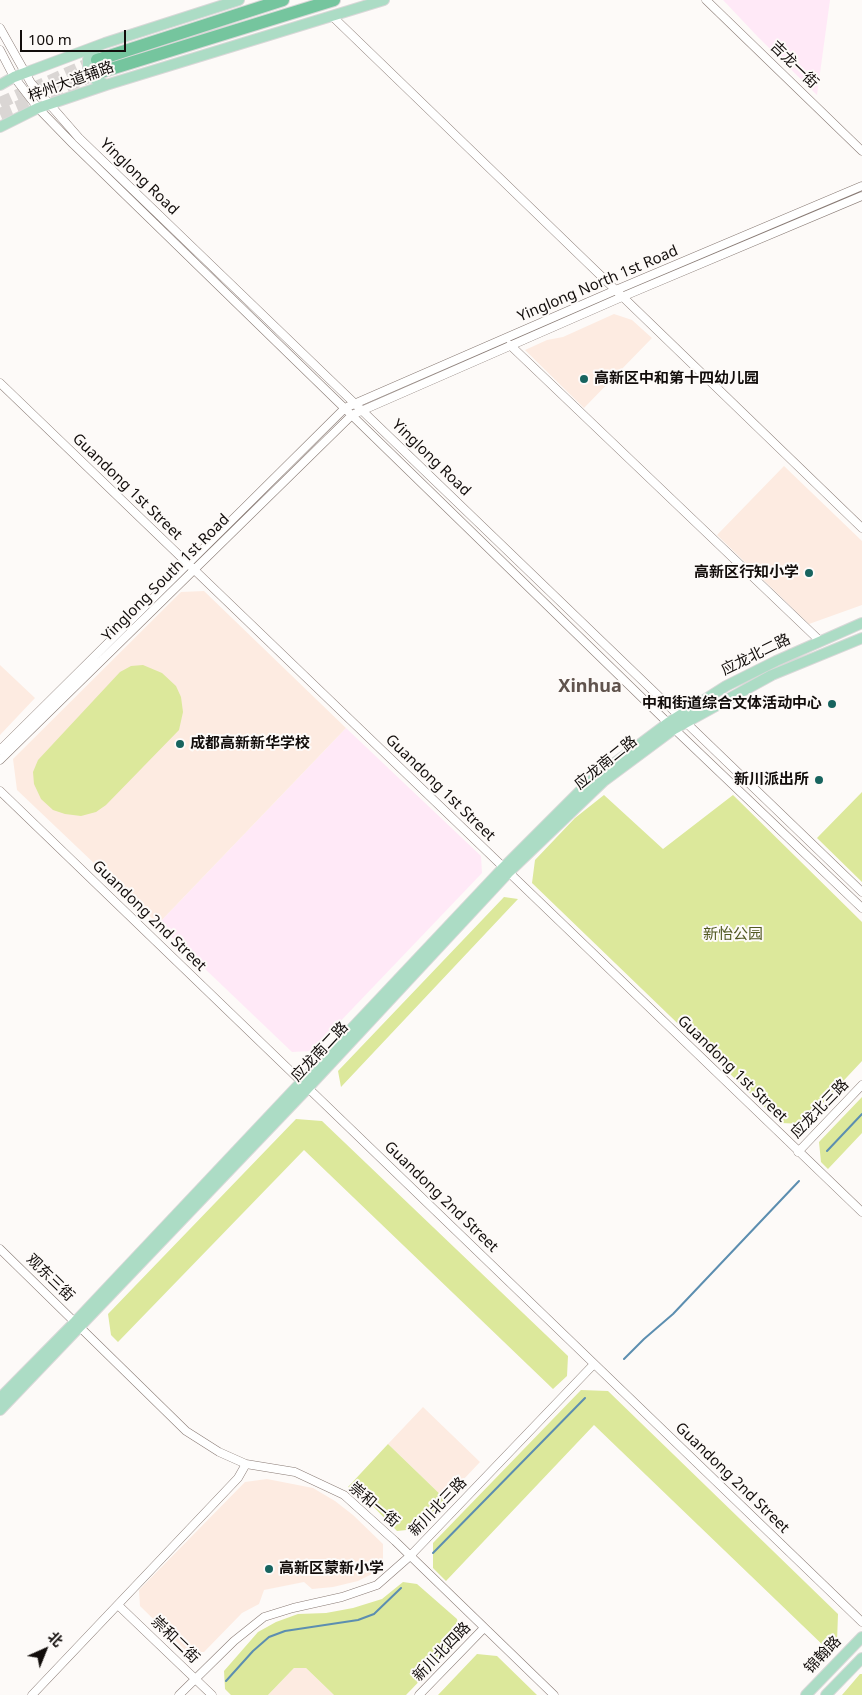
<!DOCTYPE html>
<html>
<head>
<meta charset="utf-8">
<style>
	body { margin:0 }
	#map { position:relative; width:862px; height:1695px; overflow:hidden; background:#fdfaf8; font-family:"Noto Sans","Noto Sans SC",sans-serif }
	canvas { display:block }
	.north { position:absolute; left:20px; top:1625px; width:50px; height:50px; -webkit-text-stroke:4px #fdfaf8; paint-order:stroke; rotate:44deg; font-size:14px; font-weight:700; line-height:20px; text-align:center; color:#120d0b }
	.north::after { content:''; display:block; margin:auto; width:18px; height:22px; background:#120d0b; clip-path:polygon(50% 0,100% 100%,50% 72%,0 100%) }
	.scale { position:absolute; left:20px; top:30px; width:106px; height:22px; box-sizing:border-box; border:2px solid #120d0b; border-top:0; padding-left:6px; font-size:15px; line-height:18px; white-space:nowrap; color:#120d0b; -webkit-text-stroke:4px #fdfaf8; paint-order:stroke }
</style>
</head>
<body>
<div id="map">
<canvas width="862" height="1695"></canvas>
<div class="north">北</div>
<div class="scale">100 m</div>
</div>
<script>
const context = document.querySelector('canvas').getContext('2d');
context.lineJoin = 'round';
function fillPath(path, color) { context.fillStyle = color; context.fill(path, 'evenodd'); }
const shape = rows => new Path2D(rows.map(r => 'M' + r).join(''));
function stroke(path, color, width, dash) { context.strokeStyle = color; context.lineWidth = width; context.lineCap = dash ? 'butt' : 'round'; context.setLineDash(dash || []); context.stroke(path); }
function label(font, color, halo, rows, align = 'center') {
  context.font = font + ' "Noto Sans","Noto Sans SC",sans-serif'; context.lineWidth = 4; context.setLineDash([]); context.textBaseline = 'middle'; context.strokeStyle = halo; context.fillStyle = color; for (const [text, x, y, turn = 0] of rows) {
    context.save(); context.translate(x, y); context.rotate((+turn || 0) * Math.PI / 180); context.textAlign = isNaN(turn) ? turn : align; if (halo) context.strokeText(text, 0, 0); context.fillText(text, 0, 0); context.restore();
  }
}
const commercial = shape([
	[723,0,830,0,817,95,758,37],
	[346,728,481,856,482,873,312,1051,292,1052,158,924]
]);
const built = shape([
	[614,314,632,320,652,338,584,408,525,350,547,340,563,337],
	[784,466,862,541,862,605,809,624,717,535],
	[204,591,346,728,158,924,17,790,13,759,181,592],
	[0,665,35,698,0,735],
	[423,1407,480,1462,445,1499,388,1444],
	[267,1479,313,1488,335,1501,353,1515,383,1544,383,1564,372,1574,358,1581,333,1587,312,1589,304,1582,264,1590,259,1604,242,1613,204,1652,187,1652,140,1606,139,1590,245,1482],
	[294,1668,306,1668,334,1695,268,1695]
]);
const green = shape([
	[143,665,162,673,176,686,181,697,183,712,179,730,106,805,96,812,81,816,65,814,53,810,41,799,34,784,33,772,38,760,120,672,131,666],
	[862,792,862,882,817,838],
	[604,795,663,849,733,795,862,922,862,1061,803,1124,781,1123,532,883,535,860,575,818],
	[504,897,518,899,341,1087,338,1071],
	[862,1097,862,1133,828,1169,821,1162,819,1142],
	[296,1119,322,1121,568,1356,567,1376,553,1389,304,1150,118,1342,111,1335,108,1314],
	[581,1390,608,1391,838,1614,837,1642,828,1650,594,1425,446,1581,433,1568,433,1543],
	[388,1444,445,1499,416,1529,397,1531,363,1496,348,1487],
	[403,1582,417,1584,457,1619,461,1638,406,1695,334,1695,306,1668,294,1668,268,1695,231,1695,225,1689,224,1671,258,1632,276,1622,298,1614,326,1613,353,1608,382,1599],
	[477,1654,497,1656,537,1695,438,1695],
	[860,1674,862,1674,862,1695,842,1695]
]);
const stream = shape([
	[827,1151,862,1114],
	[624,1359,644,1339,673,1314,799,1181],
	[433,1553,585,1398],
	[226,1681,253,1651,269,1637,285,1631,358,1620,374,1614,401,1588]
]);
const highwayTunnel = shape([
	[0,103,97,60],
	[0,114,101,72]
]);
const minor = shape([
	[706,0,862,151],
	[332,16,862,528],
	[0,28,31,83,79,138,862,892],
	[0,50,14,77,38,108,73,144,668,723,862,908],
	[510,345,820,641],
	[0,383,862,1212],
	[0,750,345,408,616,290,862,186],
	[0,760,352,415,622,297,862,196],
	[0,791,862,1622],
	[798,1152,862,1085],
	[0,1249,186,1431,219,1452,246,1464,295,1472,344,1495,395,1541,554,1695],
	[119,1606,212,1695],
	[32,1695,238,1478,246,1464],
	[179,1695,234,1641,264,1617,293,1608,342,1597,377,1585,410,1556,594,1364],
	[419,1695,484,1628]
]);
const major = shape([
	[98,46,88,59,88,68,89,72,93,78,106,85],
	[0,85,14,77,105,43,239,0],
	[0,127,38,108,106,85,384,0],
	[0,1398,75,1322,503,868,588,783,668,723,726,686,776,661,862,623],
	[0,1410,305,1091,508,873,604,781,674,729,772,675,862,638],
	[806,1695,862,1637],
	[826,1695,862,1658]
]);
const highway = shape([
	[97,60,283,0],
	[101,72,334,0]
]);
const markers = [
	[584,379,5,"#17645f"],
	[809,573,5,"#17645f"],
	[832,704,5,"#17645f"],
	[180,744,5,"#17645f"],
	[819,780,5,"#17645f"],
	[269,1569,5,"#17645f"]
];
const streetNames = [
	["吉龙一街",794,65,44],
	["梓州大道辅路",71,82,-20],
	["Yinglong Road",139,177,44],
	["Yinglong North 1st Road",598,284,-23],
	["Yinglong Road",431,458,44],
	["Guandong 1st Street",127,487,44],
	["Yinglong South 1st Road",166,578,-45],
	["应龙北二路",756,655,-26],
	["应龙南二路",606,763,-39],
	["Guandong 1st Street",440,788,44],
	["Guandong 2nd Street",149,916,44],
	["应龙南二路",320,1052,-47],
	["Guandong 1st Street",732,1069,44],
	["应龙北三路",820,1109,-46],
	["Guandong 2nd Street",441,1197,44],
	["观东三街",50,1278,44],
	["Guandong 2nd Street",732,1478,44],
	["崇和一街",374,1505,40],
	["新川北三路",438,1507,-46],
	["崇和二街",175,1640,44],
	["新川北四路",442,1652,-46],
	["锦翰路",823,1655,-46]
];
const poiNames = [
	["高新区中和第十四幼儿园",594,379],
	["高新区行知小学",799,573,"right"],
	["中和街道综合文体活动中心",822,704,"right"],
	["成都高新新华学校",190,744],
	["新川派出所",809,780,"right"],
	["高新区蒙新小学",279,1569]
];
const parkNames = [
	["新怡公园",733,935]
];
const quarterNames = [
	["Xinhua",590,687]
];
fillPath(commercial, '#ffe9f7');
fillPath(built, '#fdebe1');
fillPath(green, '#dce89b');
stroke(stream, '#5c8eb0', 2);
stroke(highwayTunnel, '#dad6d4', 12, [12, 6]);
stroke(minor, '#897b75', 9);
stroke(major, '#d9d8d8', 12);
stroke(highway, '#d9d8d8', 14);
stroke(minor, '#fff', 8);
stroke(major, '#acdcc5', 10);
stroke(highway, '#75c59e', 12);
for (const [x, y, r, color] of markers) { const dot = new Path2D(); dot.arc(x, y, r, 0, 2 * Math.PI); context.fillStyle = color; context.fill(dot); stroke(dot, '#fdfaf8', 2); }
label('15px', '#120d0b', '#fdfaf8', streetNames);
label('bold 15px', '#120d0b', '#fdfaf8', poiNames, 'left');
label('15px', '#515821', '#fdfaf8', parkNames);
label('bold 18px', '#60534d', '#fdfaf8', quarterNames);
</script>
</body>
</html>
